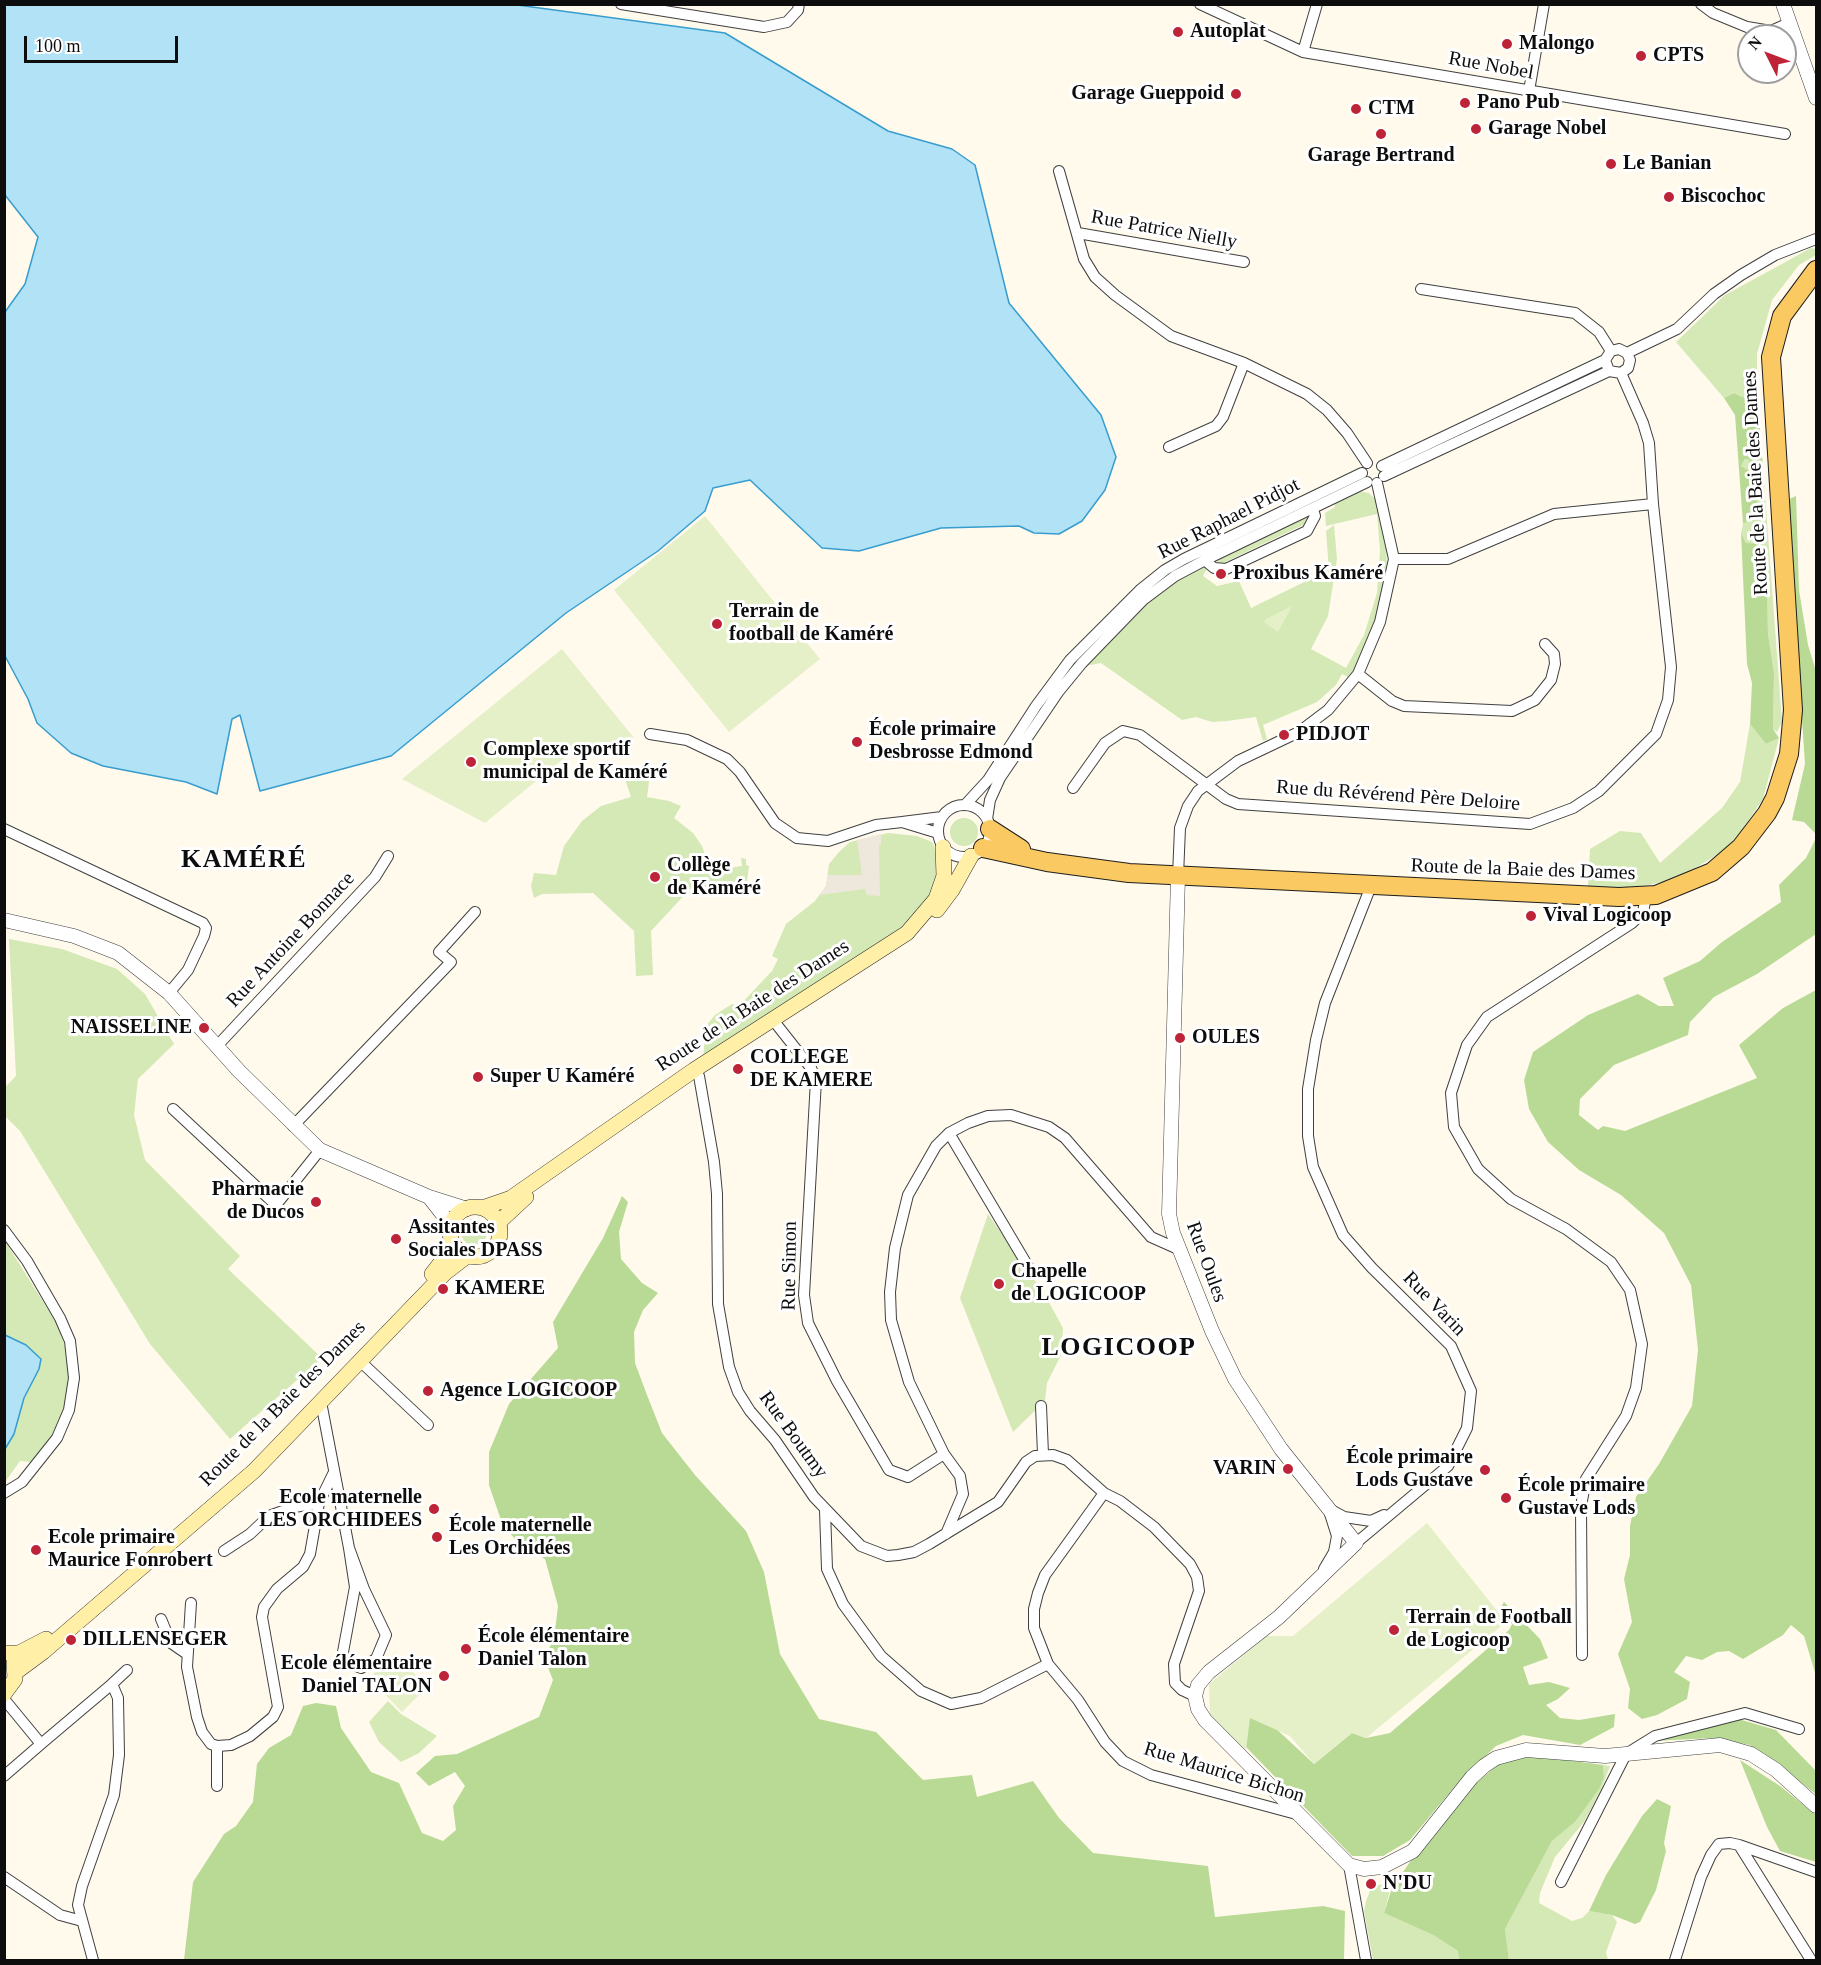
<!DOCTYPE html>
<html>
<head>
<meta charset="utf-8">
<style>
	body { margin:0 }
	#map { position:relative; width:1821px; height:1965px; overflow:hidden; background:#fffaec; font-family:Georgia,serif }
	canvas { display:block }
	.frame { position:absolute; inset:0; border:6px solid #0d0d0d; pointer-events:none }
	.north { position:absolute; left:1737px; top:24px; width:60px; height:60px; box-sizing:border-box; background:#fff; border:2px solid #9e9e9e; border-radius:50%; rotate:312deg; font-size:16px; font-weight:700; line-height:24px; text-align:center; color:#0d0d0d }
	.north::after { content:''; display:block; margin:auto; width:21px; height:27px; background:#bd2437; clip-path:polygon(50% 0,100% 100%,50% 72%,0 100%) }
	.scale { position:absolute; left:24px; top:36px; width:154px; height:27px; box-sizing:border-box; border:3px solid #0d0d0d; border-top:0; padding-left:8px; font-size:18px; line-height:21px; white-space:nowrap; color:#0d0d0d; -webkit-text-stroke:4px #fff; paint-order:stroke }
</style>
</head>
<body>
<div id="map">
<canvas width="1821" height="1965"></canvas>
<div class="frame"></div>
<div class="north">N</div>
<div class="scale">100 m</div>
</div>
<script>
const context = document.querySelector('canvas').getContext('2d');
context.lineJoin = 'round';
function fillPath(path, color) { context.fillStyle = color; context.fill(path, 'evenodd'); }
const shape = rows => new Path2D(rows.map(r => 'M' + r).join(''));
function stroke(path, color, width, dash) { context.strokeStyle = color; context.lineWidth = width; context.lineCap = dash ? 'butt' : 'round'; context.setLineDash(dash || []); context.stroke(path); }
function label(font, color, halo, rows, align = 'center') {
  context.font = font + ' Georgia,serif'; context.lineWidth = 6; context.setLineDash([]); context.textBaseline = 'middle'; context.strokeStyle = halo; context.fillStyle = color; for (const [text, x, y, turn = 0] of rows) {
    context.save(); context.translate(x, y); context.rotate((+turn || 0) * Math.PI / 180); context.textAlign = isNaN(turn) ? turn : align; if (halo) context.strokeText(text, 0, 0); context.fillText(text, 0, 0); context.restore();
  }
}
const green = shape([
	[1811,248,1816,249,1816,255,1799,265,1772,300,1757,354,1757,392,1742,397,1734,393,1724,398,1676,342,1725,295],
	[1746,458,1750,459,1750,464,1759,469,1763,468,1782,722,1777,732,1773,729,1774,673,1768,634,1767,587,1759,592,1760,555,1746,543,1741,533,1743,524,1752,519,1741,466],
	[1359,491,1369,493,1379,503,1386,544,1387,566,1380,608,1366,646,1350,678,1342,674,1336,685,1317,702,1263,725,1267,739,1263,741,1256,717,1227,721,1212,722,1196,717,1182,720,1101,663,1085,666,1129,623,1134,614,1177,578,1203,565,1208,566,1203,576,1217,586,1239,581,1251,608,1329,570,1326,531,1334,525,1337,559,1328,616,1311,649,1346,668,1364,635,1377,593,1380,551,1377,514,1326,526,1325,513,1335,507,1334,502],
	[1306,517,1309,520,1307,531,1303,525,1225,562,1226,569,1218,563,1217,559,1299,518],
	[1750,724,1766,744,1779,738,1763,799,1730,847,1677,879,1643,886,1598,889,1588,886,1590,849,1620,831,1641,833,1660,863,1722,808,1740,782],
	[638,773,650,774,647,797,669,801,681,806,674,818,693,833,702,846,711,871,742,866,741,858,746,859,746,865,749,866,747,882,750,887,750,890,745,890,745,887,690,889,651,931,653,975,636,976,634,931,593,893,542,894,534,898,531,886,534,873,556,875,564,846,582,821,601,806,631,797,624,776],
	'950 832a14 14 0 1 1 28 0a14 14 0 1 1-28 0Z',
	[888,833,917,836,932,842,940,857,936,886,922,909,895,936,703,1059,706,1026,715,1015,732,1004,739,1006,772,971,778,959,772,956,786,924,815,901,826,886,829,864,840,851,850,842],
	[9,939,62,949,117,969,145,994,174,1044,138,1079,134,1115,145,1160,240,1256,228,1269,322,1358,230,1439,150,1344,20,1131,5,1116,5,1087,16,1076],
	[988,1214,1045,1295,1063,1328,1061,1355,1047,1383,1045,1401,1013,1432,960,1298],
	'461 1232a13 13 0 1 1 26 0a13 13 0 1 1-26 0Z',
	[5,1241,57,1324,68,1355,68,1389,63,1414,51,1439,32,1462,20,1461,5,1482],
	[388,1701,401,1714,437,1736,419,1753,401,1762,379,1742,369,1722],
	[1603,1765,1610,1766,1601,1790,1584,1822,1555,1857,1540,1893,1539,1903,1572,1921,1582,1918,1589,1911,1612,1915,1617,1922,1606,1952,1608,1960,1509,1960,1505,1929,1552,1841,1575,1822,1604,1777],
	[1392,1883,1384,1913,1433,1935,1458,1951,1459,1960,1373,1960,1364,1911,1366,1901,1372,1886]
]);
const forest = shape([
	[1757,392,1763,468,1760,469,1750,464,1749,459,1745,459,1741,466,1753,474,1757,501,1752,519,1743,524,1735,415,1724,398,1734,393,1742,397],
	[1796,496,1799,590,1808,645,1816,671,1816,834,1804,822,1792,820,1805,764,1787,500],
	[1741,533,1746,543,1758,544,1759,592,1767,586,1768,634,1774,673,1773,729,1779,738,1766,744,1750,724,1752,683,1747,664],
	[1816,838,1816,934,1757,974,1714,997,1690,1022,1688,1035,1614,1065,1580,1099,1579,1115,1598,1130,1603,1126,1625,1131,1757,1078,1739,1045,1783,1008,1816,990,1816,1676,1804,1636,1791,1625,1783,1635,1743,1659,1729,1651,1717,1652,1702,1660,1686,1656,1674,1672,1690,1682,1687,1699,1657,1715,1642,1719,1628,1708,1630,1689,1618,1654,1632,1622,1624,1579,1630,1555,1630,1526,1636,1497,1659,1464,1692,1406,1698,1350,1691,1285,1664,1233,1621,1195,1579,1170,1548,1142,1529,1109,1524,1080,1533,1052,1588,1015,1638,994,1659,1006,1674,1006,1663,978,1700,961,1722,942,1781,902,1779,885,1806,858],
	[622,1196,628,1202,619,1232,621,1259,642,1283,658,1293,643,1310,634,1332,635,1363,647,1395,662,1433,695,1475,746,1531,764,1572,780,1654,819,1719,876,1732,923,1780,972,1775,977,1797,1033,1781,1059,1818,1093,1853,1208,1866,1215,1917,1323,1906,1345,1911,1344,1960,184,1960,193,1882,224,1834,236,1826,253,1802,257,1764,269,1748,291,1735,303,1706,316,1703,336,1706,341,1728,371,1772,399,1783,422,1833,443,1841,456,1830,453,1806,465,1786,455,1772,429,1786,416,1773,435,1756,457,1754,539,1717,553,1680,544,1658,554,1639,558,1606,545,1559,521,1545,503,1526,489,1485,489,1452,509,1404,558,1348,553,1322,603,1238],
	[1504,1602,1540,1639,1548,1658,1523,1667,1529,1685,1549,1682,1570,1688,1558,1699,1546,1705,1560,1718,1579,1720,1615,1714,1614,1727,1580,1745,1523,1735,1496,1746,1456,1785,1410,1840,1383,1856,1352,1856,1212,1712,1252,1714,1271,1724,1314,1764,1352,1733,1366,1738,1390,1733,1509,1630,1512,1624,1500,1609],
	[1735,1718,1776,1730,1816,1771,1816,1794,1750,1745,1713,1738,1653,1741],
	[1528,1755,1603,1765,1604,1777,1599,1789,1575,1822,1552,1841,1505,1929,1509,1960,1459,1960,1458,1951,1433,1935,1384,1913,1392,1888,1423,1843,1479,1780,1501,1763],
	[1740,1760,1780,1786,1816,1815,1816,1862,1780,1851,1767,1827],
	[1657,1799,1671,1806,1664,1843,1666,1851,1656,1890,1640,1922,1635,1924,1612,1915,1589,1911,1606,1875,1642,1816]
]);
const pitch = shape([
	[705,516,820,659,729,732,614,590],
	[1292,606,1278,632,1264,622,1266,619],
	[562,649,634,738,569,754,485,823,402,779],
	[1427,1523,1506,1622,1366,1738,1352,1733,1314,1764,1290,1736,1250,1718,1246,1750,1210,1718,1209,1684,1267,1636,1293,1636],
	[395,1653,427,1687,402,1712,369,1678]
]);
const plaza = shape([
	[881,834,881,845,879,845,880,896,867,895,865,889,819,895,826,886,828,875,862,875,857,840]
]);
const water = shape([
	[510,4,725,33,888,131,952,149,975,165,1009,303,1101,415,1116,457,1105,490,1082,521,1059,534,1034,533,1019,526,941,528,859,551,822,548,750,480,713,488,705,511,658,551,566,613,391,756,260,791,240,715,232,719,217,794,186,782,103,766,71,753,37,723,28,699,5,656,5,312,25,284,38,237,5,195,5,5,510,4],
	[5,1335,26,1345,41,1359,39,1369,24,1398,14,1434,5,1449,5,1335]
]);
const minor = shape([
	[621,4,764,27,787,22,798,10,799,4],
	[1200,4,1303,52,1785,134],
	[1701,4,1713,13,1747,27,1771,31,1789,23],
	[1303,52,1317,4],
	[1529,91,1544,4],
	[1059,171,1084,259,1095,277,1115,295,1171,336,1244,363,1307,394,1327,410,1347,433,1367,463],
	[1078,233,1244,262],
	[1421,289,1575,313,1599,332,1611,351],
	[1627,353,1630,360,1628,368,1621,373,1609,371,1605,360,1611,351,1619,349,1627,353,1677,329,1714,294,1741,275,1775,255,1816,239],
	[1169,447,1216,426,1223,417,1244,363],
	[1382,466,1605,360],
	[1384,476,1609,371],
	[1206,552,1208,563,1214,568,1226,569,1307,531,1315,516,1313,509],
	[1394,559,1448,559,1554,514,1653,504],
	[1358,674,1392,701,1404,706,1512,711,1535,700,1551,680,1555,664,1554,654,1545,644],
	[650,734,687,740,727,759,740,772,775,823,797,838,828,841,876,825,902,822],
	[1073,788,1105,743,1123,731,1140,735,1226,799,1238,804,1530,824,1573,808,1599,791,1656,734,1668,700,1671,667,1653,504,1649,443,1643,423,1621,373],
	[965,805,988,780,1036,706,1070,660,1140,590,1165,570,1184,559,1362,473],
	'938 831a26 26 0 1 1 52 0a26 26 0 1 1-52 0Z',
	[987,819,990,800,1000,778,1059,691,1082,663,1143,600,1175,576,1207,559,1367,482],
	[4,829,203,923,206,928,204,936,188,970,169,993],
	[938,833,902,822,942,817],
	[1178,876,1180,828,1188,806,1198,791,1238,761,1299,732,1328,710,1358,674,1380,622,1394,559,1377,483],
	[777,1025,811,1068,816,1080,804,1295,808,1323,837,1381,889,1470,908,1477,944,1454],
	[217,1046,375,877,388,856],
	[699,1076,714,1162,717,1194,718,1304,729,1367,738,1392,750,1411,775,1440,814,1497,861,1546,887,1556,898,1555,914,1552,929,1544,998,1502,1026,1462,1035,1456,1053,1455,1067,1460,1104,1493,1120,1501,1154,1527,1190,1564,1197,1577,1199,1591,1174,1664,1175,1683,1182,1690,1195,1696],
	[173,1109,276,1205,320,1150],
	[293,1126,451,962,439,952,475,912],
	[949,1133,1029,1268],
	[4,1230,27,1261,60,1318,70,1341,74,1378,69,1410,57,1438,22,1482,4,1493],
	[360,1361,428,1425],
	[321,1402,349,1548],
	[1041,1406,1043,1454],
	[825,1510,827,1569,843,1604,881,1656,921,1691,951,1704,981,1698,1048,1664,1034,1628,1034,1609,1038,1593,1045,1575,1104,1493],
	[1333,1511,1344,1517,1371,1521,1384,1515],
	[946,1534,963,1494,960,1476,944,1454,909,1382,891,1320,890,1292,895,1248,908,1195,936,1146,949,1133,968,1123,988,1116,1011,1115,1049,1127,1065,1138,1151,1237,1178,1249],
	[1356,1543,1448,1466,1467,1428,1471,1391,1451,1346,1372,1268,1343,1235,1313,1167,1308,1136,1308,1089,1316,1040,1325,1003,1371,886],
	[349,1548,364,1589,386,1635,376,1659,361,1668,345,1662,343,1652,355,1587,349,1548],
	[224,1551,250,1534,269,1516,294,1507,319,1503],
	[1324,1569,1334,1552,1337,1536,1330,1514],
	[191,1603,187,1667,197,1717,202,1732,211,1744,217,1746,231,1745,250,1736,273,1717,278,1707,262,1617,264,1607,277,1589,303,1567,310,1554,319,1503,333,1474],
	[161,1619,171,1643,187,1654],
	[1582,1655,1581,1506,1586,1479,1626,1416,1636,1388,1642,1344,1630,1290,1611,1262,1566,1229,1511,1199,1478,1169,1454,1127,1451,1093,1467,1045,1487,1017,1632,923,1643,912,1646,897],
	[1048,1664,1078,1700,1105,1742,1123,1761,1151,1775,1300,1815],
	[112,1684,127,1670],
	[4,1699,41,1744,4,1776],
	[41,1744,112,1684,118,1698,119,1755,114,1795,82,1886,78,1905,93,1960],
	[217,1786,217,1746],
	[1739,1845,1811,1960],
	[1349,1865,1366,1960],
	[4,1877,60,1915,82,1921],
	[1561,1882,1626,1754,1655,1736,1745,1713,1799,1729],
	[1675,1960,1701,1877,1711,1855,1719,1844,1730,1843,1739,1845,1816,1872]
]);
const tertiary = shape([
	[1783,4,1816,98],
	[1178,876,1169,1214,1173,1233,1212,1331,1235,1379,1281,1449,1356,1543,1279,1617,1209,1672,1198,1685,1195,1696,1198,1709,1205,1720,1349,1865,1364,1869,1382,1867,1413,1851,1472,1777,1484,1766,1496,1758,1526,1750,1605,1756,1720,1745,1751,1754,1776,1770,1816,1806],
	[4,920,74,936,118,953,169,993,239,1071,320,1150,429,1197,467,1209],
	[429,1197,451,1225]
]);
const secondary = shape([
	[937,910,952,890,971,856],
	'450 1232a25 25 0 1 1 50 0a25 25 0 1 1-50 0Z',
	[482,1208,511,1198,694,1070,907,933,936,899,944,876,943,847],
	[498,1223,526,1197],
	[432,1274,454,1246],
	[7,1653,19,1653,46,1639],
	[16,1672,43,1652,254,1471,445,1273,467,1256],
	[4,1694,15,1679,14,1663]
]);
const primary = shape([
	[990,829,1021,849],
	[983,848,1047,862,1129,873,1619,897,1656,895,1712,872,1741,847,1767,813,1775,798,1789,754,1793,710,1771,357,1782,316,1816,270]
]);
const markers = [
	[1178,32,6,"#bd2437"],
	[1507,44,6,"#bd2437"],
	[1641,56,6,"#bd2437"],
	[1236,94,6,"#bd2437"],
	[1465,103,6,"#bd2437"],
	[1356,109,6,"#bd2437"],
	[1476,129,6,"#bd2437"],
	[1381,134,6,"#bd2437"],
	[1611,164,6,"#bd2437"],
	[1669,197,6,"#bd2437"],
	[1221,574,6,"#bd2437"],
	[717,624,6,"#bd2437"],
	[1284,735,6,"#bd2437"],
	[857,742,6,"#bd2437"],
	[471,762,6,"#bd2437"],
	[655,877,6,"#bd2437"],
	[1531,916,6,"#bd2437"],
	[204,1028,6,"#bd2437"],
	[1180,1038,6,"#bd2437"],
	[738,1069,6,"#bd2437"],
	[478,1077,6,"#bd2437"],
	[316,1202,6,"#bd2437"],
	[396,1239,6,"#bd2437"],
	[999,1284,6,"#bd2437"],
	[443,1289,6,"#bd2437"],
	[428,1391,6,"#bd2437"],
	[1288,1469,6,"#bd2437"],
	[1485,1470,6,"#bd2437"],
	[1506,1498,6,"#bd2437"],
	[434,1509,6,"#bd2437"],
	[437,1537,6,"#bd2437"],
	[36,1550,6,"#bd2437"],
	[1394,1630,6,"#bd2437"],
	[71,1640,6,"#bd2437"],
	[466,1649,6,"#bd2437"],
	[444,1676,6,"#bd2437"],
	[1371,1884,6,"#bd2437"]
];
const poiNames = [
	["Autoplat",1190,32],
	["Malongo",1519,44],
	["CPTS",1653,56],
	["Garage Gueppoid",1224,94,"right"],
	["Pano Pub",1477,103],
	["CTM",1368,109],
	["Garage Nobel",1488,129],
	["Garage Bertrand",1381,156,"center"],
	["Le Banian",1623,164],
	["Biscochoc",1681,197],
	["Proxibus Kaméré",1233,574],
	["Terrain de",729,612],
	["football de Kaméré",729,635],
	["École primaire",869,730],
	["Desbrosse Edmond",869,753],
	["PIDJOT",1296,735],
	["Complexe sportif",483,750],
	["municipal de Kaméré",483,773],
	["Collège",667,866],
	["de Kaméré",667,889],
	["Vival Logicoop",1543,916],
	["NAISSELINE",192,1028,"right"],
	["OULES",1192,1038],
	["COLLEGE",750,1058],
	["DE KAMERE",750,1081],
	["Super U Kaméré",490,1077],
	["Pharmacie",304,1190,"right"],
	["de Ducos",304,1213,"right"],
	["Assitantes",408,1228],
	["Sociales DPASS",408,1251],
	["Chapelle",1011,1272],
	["de LOGICOOP",1011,1295],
	["KAMERE",455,1289],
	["Agence LOGICOOP",440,1391],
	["École primaire",1473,1458,"right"],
	["Lods Gustave",1473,1481,"right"],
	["VARIN",1276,1469,"right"],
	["École primaire",1518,1486],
	["Gustave Lods",1518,1509],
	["Ecole maternelle",422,1498,"right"],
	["LES ORCHIDEES",422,1521,"right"],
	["École maternelle",449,1526],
	["Les Orchidées",449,1549],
	["Ecole primaire",48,1538],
	["Maurice Fonrobert",48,1561],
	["Terrain de Football",1406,1618],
	["de Logicoop",1406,1641],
	["École élémentaire",478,1637],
	["Daniel Talon",478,1660],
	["DILLENSEGER",83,1640],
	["Ecole élémentaire",432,1664,"right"],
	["Daniel TALON",432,1687,"right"],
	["N'DU",1383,1884]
];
const streetNames = [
	["Rue Nobel",1491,66,10],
	["Rue Patrice Nielly",1164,230,10],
	["Route de la Baie des Dames",1756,483,-93],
	["Rue Raphael Pidjot",1229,519,-27],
	["Rue du Révérend Père Deloire",1398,796,4],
	["Route de la Baie des Dames",1523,870,2],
	["Rue Antoine Bonnace",291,940,-47],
	["Route de la Baie des Dames",753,1006,-33],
	["Rue Oules",1206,1262,70],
	["Rue Simon",790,1266,-89],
	["Rue Varin",1434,1304,46],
	["Route de la Baie des Dames",283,1404,-45],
	["Rue Boutmy",793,1435,54],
	["Rue Maurice Bichon",1224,1773,17]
];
const districtNames = [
	["KAMÉRÉ",244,860],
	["LOGICOOP",1119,1348]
];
fillPath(green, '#d4e9b6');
fillPath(forest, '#b9da95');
fillPath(pitch, '#e5f0c8');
fillPath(plaza, '#eee8dc');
fillPath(water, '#b1e2f6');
stroke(water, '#379dce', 1.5);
stroke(minor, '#404040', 12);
stroke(tertiary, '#404040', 15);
stroke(secondary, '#2f2f2f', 16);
stroke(primary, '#1e1e1e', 20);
stroke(minor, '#fff', 10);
stroke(tertiary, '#fff', 14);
stroke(secondary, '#ffefa7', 15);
stroke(primary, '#fac962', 18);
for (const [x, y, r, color] of markers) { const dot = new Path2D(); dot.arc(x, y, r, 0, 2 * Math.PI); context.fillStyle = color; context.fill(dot); stroke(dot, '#fff', 2); }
label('bold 20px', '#0d0d0d', '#fff', poiNames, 'left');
label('20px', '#0d0d0d', '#fff', streetNames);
context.letterSpacing = '1.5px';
label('bold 26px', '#0d0d0d', '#fff', districtNames);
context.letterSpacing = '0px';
</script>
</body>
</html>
